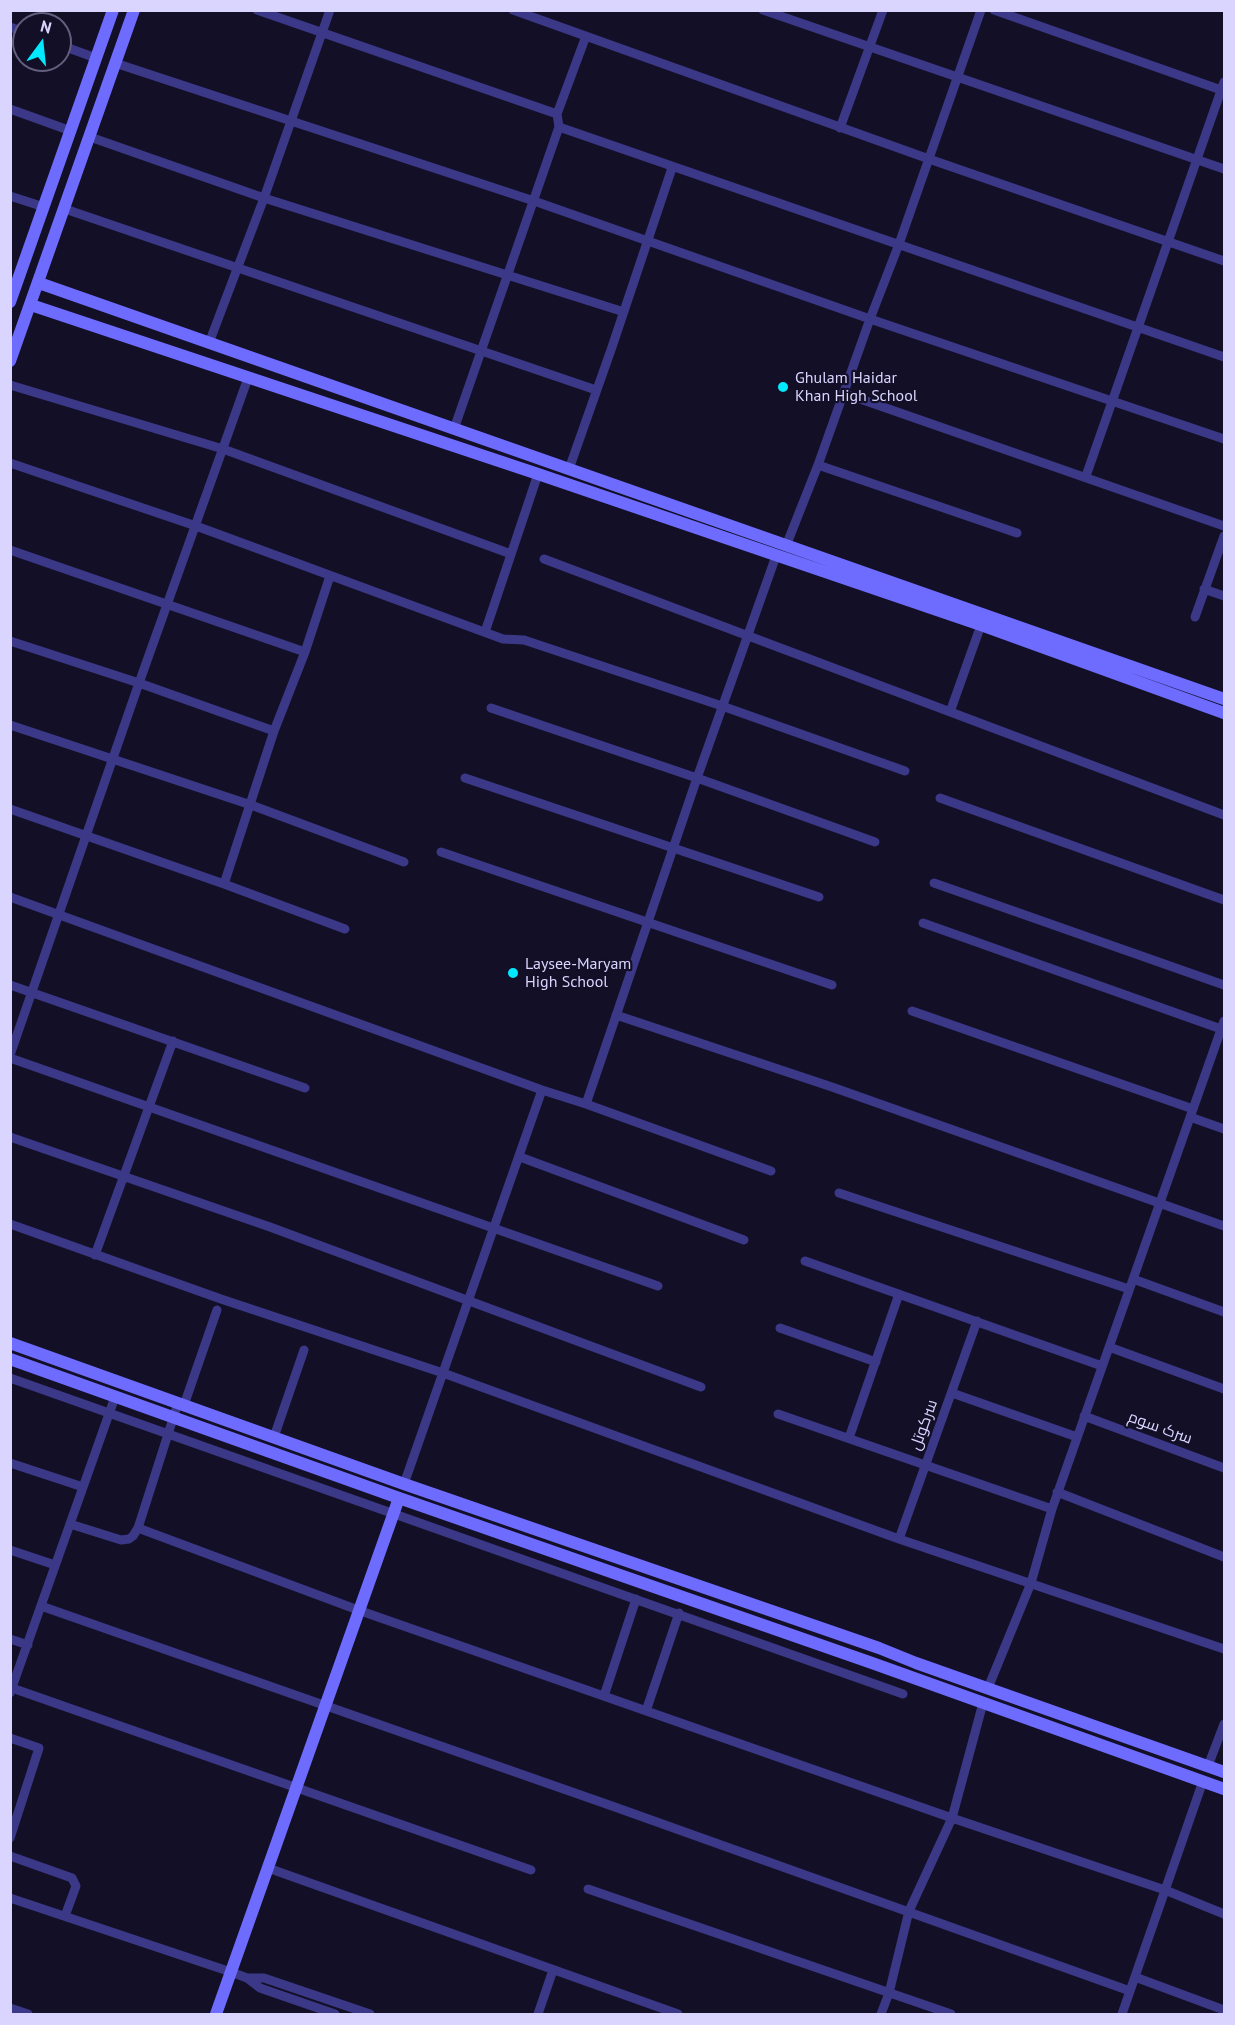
<!DOCTYPE html>
<html>
<head>
<meta charset="utf-8">
<style>
	body { margin:0 }
	#map { position:relative; width:1235px; height:2025px; overflow:hidden; background:#130f27; font-family:"PT Sans",sans-serif }
	canvas { display:block }
	.frame { position:absolute; inset:0; border:12px solid #d9d5ff; pointer-events:none }
	.north { position:absolute; left:12px; top:12px; width:60px; height:60px; box-sizing:border-box; background:#130f27; border:2px solid #625e7d; border-radius:50%; rotate:15deg; font-size:16px; font-weight:700; line-height:24px; text-align:center; color:#d9d5ff }
	.north::after { content:''; display:block; margin:auto; width:21px; height:27px; background:#01e9ff; clip-path:polygon(50% 0,100% 100%,50% 72%,0 100%) }
</style>
</head>
<body>
<div id="map">
<canvas width="1235" height="2025"></canvas>
<div class="frame"></div>
<div class="north">N</div>
</div>
<script>
const context = document.querySelector('canvas').getContext('2d');
context.lineJoin = 'round';
const shape = rows => new Path2D(rows.map(r => 'M' + r).join(''));
function stroke(path, color, width, dash) { context.strokeStyle = color; context.lineWidth = width; context.lineCap = dash ? 'butt' : 'round'; context.setLineDash(dash || []); context.stroke(path); }
function label(font, color, halo, rows, align = 'center') {
  context.font = font + ' "PT Sans",Cairo,sans-serif'; context.lineWidth = 4.5; context.setLineDash([]); context.textBaseline = 'middle'; context.strokeStyle = halo; context.fillStyle = color; for (const [text, x, y, turn = 0] of rows) {
    context.save(); context.translate(x, y); context.rotate((+turn || 0) * Math.PI / 180); context.textAlign = isNaN(turn) ? turn : align; if (halo) context.strokeText(text, 0, 0); context.fillText(text, 0, 0); context.restore();
  }
}
const street = shape([
	[257,10,557,114],
	[513,10,929,159,1224,261],
	[763,10,1224,169],
	[994,10,1224,91],
	[10,27,24,32],
	[60,45,96,58],
	[115,63,534,201,870,319,1224,439],
	[10,109,71,131],
	[559,127,1224,357],
	[840,128,883,10],
	[90,137,264,198,624,312],
	[10,196,44,207],
	[65,209,596,390],
	[209,343,264,198,330,10],
	[10,385,223,449,511,554],
	[843,393,1224,526],
	[454,429,559,127,557,114,586,36],
	[10,463,196,526,503,639,524,640,722,706,905,771],
	[818,465,1017,533],
	[569,469,612,347,672,168],
	[1086,476,1224,82],
	[786,546,818,465,870,319,899,244,981,10],
	[10,550,305,652],
	[544,559,1224,815],
	[1204,589,1224,596],
	[1195,617,1224,536],
	[485,632,538,474],
	[10,641,139,683,274,731],
	[491,708,697,778,875,842],
	[950,712,981,625],
	[10,725,251,805,404,862],
	[465,778,819,897],
	[940,798,1224,900],
	[10,809,224,884,345,929],
	[441,852,832,985],
	[934,883,1224,985],
	[224,884,274,731,305,652,330,576],
	[10,897,542,1090,586,1104,771,1171],
	[923,923,1221,1029],
	[10,985,305,1088],
	[912,1011,1193,1109],
	[616,1015,832,1087,1224,1226],
	[10,1055,139,683,248,378],
	[10,1058,658,1286],
	[586,1104,697,778,776,556],
	[1190,1117,1224,1129],
	[10,1137,270,1227,701,1387],
	[520,1157,744,1240],
	[839,1193,1129,1289],
	[10,1224,221,1299,443,1373,899,1539,1224,1649],
	[95,1255,173,1041],
	[805,1261,1102,1366],
	[1133,1279,1224,1312],
	[780,1328,876,1362],
	[1109,1347,1224,1389],
	[10,1378,903,1694],
	[952,1393,1077,1437],
	[184,1405,217,1310],
	[778,1414,1052,1509],
	[1084,1416,1224,1468],
	[274,1437,304,1350],
	[849,1438,899,1294],
	[10,1463,83,1487],
	[404,1484,542,1090],
	[1057,1492,1224,1557],
	[70,1524,121,1540,129,1539,133,1536,138,1528,178,1403],
	[138,1528,358,1610,952,1818,1165,1890,1224,1914],
	[899,1539,977,1321],
	[10,1550,55,1565],
	[41,1606,612,1806,1130,1991],
	[10,1639,28,1645],
	[12,1688,531,1870],
	[988,1688,1031,1583,1052,1509,1224,1021],
	[10,1693,115,1397],
	[604,1696,636,1599],
	[646,1711,679,1613],
	[10,1738,39,1748,10,1838],
	[1208,1766,1224,1724],
	[10,1856,72,1878,76,1886,65,1916],
	[268,1868,678,2014],
	[588,1889,951,2014],
	[10,1898,231,1972,247,1978,260,1988,335,2014],
	[1135,1977,1224,2010],
	[247,1978,264,1978,370,2014],
	[10,2008,28,2014],
	[538,2014,553,1970],
	[881,2014,889,1993,909,1911,952,1818,983,1703],
	[1122,2014,1203,1781]
]);
const secondary = shape([
	[39,283,1224,699],
	[10,302,113,10],
	[31,305,538,474,981,625,1224,713],
	[10,361,134,10],
	[10,1343,404,1484,879,1648,916,1663,1224,1772],
	[10,1359,399,1498,872,1663,1224,1789],
	[216,2014,399,1498]
]);
const markers = [
	[783,387,6,"#01e9ff"],
	[513,973,6,"#01e9ff"]
];
const poiNames = [
	["Ghulam Haidar",795,378],
	["Khan High School",795,396],
	["Laysee-Maryam",525,964],
	["High School",525,982]
];
const streetNames = [
	["سرکوتل",924,1425,-70],
	["سرک سوم",1160,1428,20]
];
stroke(street, '#3b3987', 9);
stroke(secondary, '#6e6cff', 12);
for (const [x, y, r, color] of markers) { const dot = new Path2D(); dot.arc(x, y, r, 0, 2 * Math.PI); context.fillStyle = color; context.fill(dot); stroke(dot, '#130f27', 2); }
label('16px', '#d9d5ff', '#130f27', poiNames, 'left');
label('16px', '#d9d5ff', '#130f27', streetNames);
</script>
</body>
</html>
